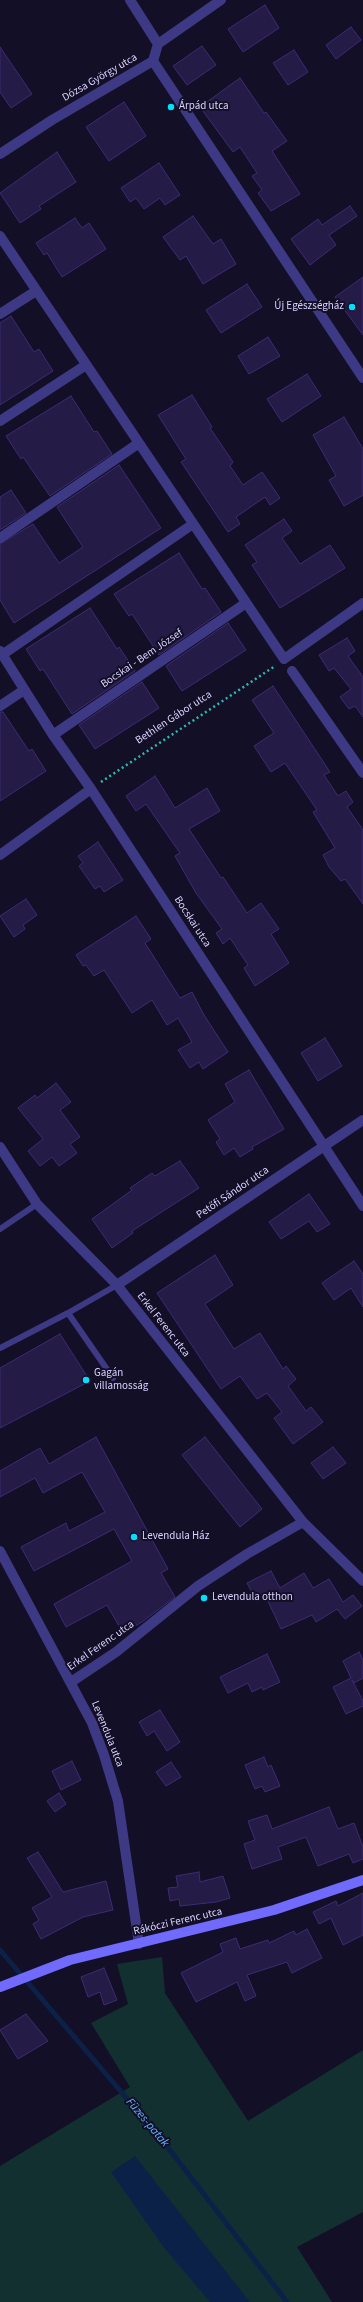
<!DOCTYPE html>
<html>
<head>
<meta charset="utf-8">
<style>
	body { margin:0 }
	canvas { display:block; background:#130f26 }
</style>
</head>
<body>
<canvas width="363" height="2302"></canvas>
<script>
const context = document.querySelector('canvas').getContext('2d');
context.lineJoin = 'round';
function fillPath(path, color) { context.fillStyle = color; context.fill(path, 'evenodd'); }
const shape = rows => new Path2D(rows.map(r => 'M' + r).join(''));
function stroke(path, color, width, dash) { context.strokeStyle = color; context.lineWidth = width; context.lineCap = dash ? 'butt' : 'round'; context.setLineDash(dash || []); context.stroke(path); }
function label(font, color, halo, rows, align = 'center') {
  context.font = font + ' "Source Sans 3",sans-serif'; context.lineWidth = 4; context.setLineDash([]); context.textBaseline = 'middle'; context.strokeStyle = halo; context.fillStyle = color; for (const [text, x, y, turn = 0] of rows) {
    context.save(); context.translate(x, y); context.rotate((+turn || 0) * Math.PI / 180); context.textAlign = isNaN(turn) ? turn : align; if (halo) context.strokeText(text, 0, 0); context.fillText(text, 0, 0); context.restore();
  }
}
const green = shape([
	[162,1957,165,1993,248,2121,363,2050,363,2212,297,2247,332,2302,0,2302,0,2166,130,2087,91,2023,128,2004,117,1964]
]);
const water = shape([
	[135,2156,250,2302,210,2302,165,2249,111,2172]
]);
const stream = shape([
	[0,1950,159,2136,287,2302]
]);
const building = shape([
	[265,5,279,28,243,52,228,29,265,5],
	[351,27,361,40,336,59,326,45,351,27],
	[202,46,216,65,187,85,173,66,202,46],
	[0,47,32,94,11,108,0,92,0,47],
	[294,50,308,72,288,85,273,63,294,50],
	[240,78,264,113,266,112,287,141,272,151,300,194,271,211,258,193,262,190,252,176,257,173,240,147,233,152,200,107,240,78],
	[124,102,146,136,109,161,86,127,124,102],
	[57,152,76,182,39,206,41,209,20,223,0,193,57,152],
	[159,163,180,195,165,205,160,198,144,209,136,198,130,202,121,188,159,163],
	[350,206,357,216,329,235,336,245,310,265,291,239,318,219,322,225,350,206],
	[193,216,213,244,221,239,236,264,203,284,186,256,180,260,163,237,193,216],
	[75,218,82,228,89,223,106,249,62,277,47,253,44,255,36,243,75,218],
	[363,277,363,335,335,297,363,277],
	[247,284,262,307,221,333,206,310,247,284],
	[11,316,34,352,39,349,53,371,0,405,0,323,11,316],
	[268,337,280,356,249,374,238,356,268,337],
	[307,374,321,396,282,422,267,399,307,374],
	[192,395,212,427,210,428,233,462,230,466,243,485,262,472,280,498,270,505,265,497,236,517,240,524,228,532,181,462,186,459,158,415,192,395],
	[71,396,94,432,97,431,112,454,50,496,23,457,21,459,6,436,71,396],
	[344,417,363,449,363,495,344,506,329,480,336,476,313,435,344,417],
	[119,465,161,528,14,623,0,600,0,544,33,524,59,563,83,547,57,507,119,465],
	[11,490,26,513,0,530,0,497,11,490],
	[284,519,292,531,282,538,300,564,330,545,345,568,280,608,252,565,257,562,245,545,284,519],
	[179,553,202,589,205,588,221,612,159,655,132,614,129,616,114,594,179,553],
	[90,608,117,649,119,647,135,671,72,714,43,669,40,671,26,649,90,608],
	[228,623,246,650,182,691,166,666,228,623],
	[347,638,355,651,348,656,363,677,363,717,355,706,349,709,340,697,351,689,334,668,329,671,319,655,347,638],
	[142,682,159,708,95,749,79,725,142,682],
	[273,686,330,772,324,775,338,796,346,791,353,802,347,807,363,830,363,904,345,879,341,881,329,867,323,855,335,848,313,812,317,810,285,763,271,772,254,746,274,733,252,700,273,686],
	[0,712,3,712,29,751,32,749,46,771,0,801,0,712],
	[155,776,175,808,207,788,220,811,189,829,221,878,223,877,247,913,261,903,279,929,271,934,289,963,255,986,244,968,248,965,230,938,223,944,216,933,222,929,196,893,175,856,180,853,146,804,136,811,126,796,155,776],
	[98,842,123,880,104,892,100,886,95,889,79,866,83,863,78,856,98,842],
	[26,899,37,915,23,925,25,929,14,937,0,916,26,899],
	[136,916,151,939,145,943,180,998,192,992,204,1015,228,1052,203,1069,199,1062,190,1068,178,1050,192,1042,178,1018,167,1025,152,1000,132,1013,104,970,94,976,86,965,83,966,76,955,136,916],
	[325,1038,342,1066,318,1081,301,1053,325,1038],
	[249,1070,284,1129,252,1147,253,1149,240,1157,234,1148,224,1155,216,1142,220,1139,208,1120,235,1102,225,1084,249,1070],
	[56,1083,71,1102,60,1110,80,1137,70,1144,77,1153,59,1166,52,1157,40,1166,28,1151,43,1139,18,1108,35,1095,37,1098,56,1083],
	[180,1161,199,1188,132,1231,133,1233,112,1248,92,1219,132,1190,130,1188,152,1173,155,1176,180,1161],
	[309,1194,330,1224,317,1232,309,1221,281,1239,269,1222,309,1194],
	[215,1255,233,1285,205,1304,234,1349,260,1333,283,1369,286,1366,296,1379,288,1386,306,1411,311,1407,323,1422,293,1444,274,1418,282,1412,267,1393,257,1399,240,1376,221,1389,157,1293,215,1255],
	[354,1261,363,1274,363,1307,351,1288,334,1300,322,1283,354,1261],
	[60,1334,90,1381,0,1428,0,1368,60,1334],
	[96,1437,168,1569,161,1573,175,1597,142,1622,123,1633,107,1605,66,1627,54,1604,132,1561,114,1529,34,1571,21,1547,66,1523,69,1531,105,1512,82,1472,43,1493,35,1478,0,1497,0,1471,40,1448,49,1464,96,1437],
	[205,1437,262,1509,240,1527,182,1455,205,1437],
	[333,1447,346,1463,323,1479,311,1463,333,1447],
	[271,1571,280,1588,304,1573,313,1588,329,1579,343,1602,353,1595,362,1606,345,1619,337,1609,316,1622,312,1615,281,1629,266,1597,257,1602,247,1583,271,1571],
	[359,1652,363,1660,363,1678,354,1683,352,1680,363,1701,363,1706,346,1714,333,1687,351,1678,343,1661,359,1652],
	[267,1654,280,1682,263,1690,262,1687,252,1692,248,1683,228,1693,220,1677,267,1654],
	[160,1710,180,1742,167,1751,154,1731,147,1736,139,1722,160,1710],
	[264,1757,268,1767,271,1765,280,1786,265,1792,262,1786,255,1789,245,1765,264,1757],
	[72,1761,81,1780,61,1790,52,1771,72,1761],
	[171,1762,181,1777,166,1786,156,1772,171,1762],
	[59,1793,66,1804,55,1812,47,1801,59,1793],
	[329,1807,338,1829,354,1823,363,1847,363,1859,353,1863,349,1854,318,1866,306,1837,278,1847,282,1859,252,1869,244,1844,255,1840,248,1821,267,1815,272,1829,329,1807],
	[38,1852,63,1892,106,1881,113,1910,83,1917,41,1939,33,1924,39,1920,32,1908,52,1897,27,1858,38,1852],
	[199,1872,200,1882,223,1876,230,1898,216,1902,180,1906,179,1899,170,1901,168,1888,178,1887,176,1876,199,1872],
	[363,1893,363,1935,343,1945,331,1918,319,1924,313,1912,336,1901,338,1906,363,1893],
	[307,1929,322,1958,292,1973,287,1962,247,1975,256,1996,245,2001,237,1982,196,2002,181,1973,223,1952,220,1944,236,1938,240,1949,268,1940,269,1943,294,1931,296,1935,307,1929],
	[104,1968,117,2000,104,2005,100,1992,88,1997,81,1977,104,1968],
	[26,2014,48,2041,18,2059,0,2030,26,2014]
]);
const path = shape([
	[101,782,275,666]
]);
const lane = shape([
	[0,1229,37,1204],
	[68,1313,113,1378],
	[0,1348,68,1313,117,1285]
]);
const street = shape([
	[130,0,158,44],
	[153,61,363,378],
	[0,154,52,120,153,61,158,44,221,0],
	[0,236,284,659,363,603],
	[0,314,36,291],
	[0,421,86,365],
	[0,538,139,443],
	[0,651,53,735,91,789,363,1206],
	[2,655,193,524],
	[292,671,363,773],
	[0,706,24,690],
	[53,735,246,603],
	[0,855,91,789],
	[0,1147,37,1204,117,1285,303,1522,363,1581],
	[117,1285,363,1120],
	[0,1551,92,1723,104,1755,118,1801,139,1944],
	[71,1682,116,1652,198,1586,247,1554,303,1522]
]);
const secondary = shape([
	[0,1987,70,1960,274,1910,363,1880]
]);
const markers = [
	[171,107,4,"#00e0fe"],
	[352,307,4,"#00e0fe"],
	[86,1380,4,"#00e0fe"],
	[134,1537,4,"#00e0fe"],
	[204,1598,4,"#00e0fe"]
];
const streetNames = [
	["Dózsa György utca",100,78,-30],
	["Bocskai - Bem József",142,659,-34],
	["Bethlen Gábor utca",174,718,-33],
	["Bocskai utca",192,922,57],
	["Petőfi Sándor utca",233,1193,-34],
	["Erkel Ferenc utca",163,1325,52],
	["Erkel Ferenc utca",101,1646,-35],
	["Levendula utca",107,1734,68],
	["Rákóczi Ferenc utca",178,1922,-13]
];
const poiNames = [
	["Árpád utca",179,107],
	["Új Egészségház",344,307,"right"],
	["Gagán",94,1374],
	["villamosság",94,1387],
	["Levendula Ház",142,1537],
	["Levendula otthon",212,1598]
];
const waterNames = [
	["Füzes-patak",147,2123,50]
];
fillPath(green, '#12302f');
fillPath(water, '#0c2148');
stroke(stream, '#0c2148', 5);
fillPath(building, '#241b47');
stroke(building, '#3c2c73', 1);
stroke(path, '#2eb8b3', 2.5, [2, 3]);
stroke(lane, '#3e3985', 6);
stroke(street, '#3e3985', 10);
stroke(secondary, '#716aff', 10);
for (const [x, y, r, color] of markers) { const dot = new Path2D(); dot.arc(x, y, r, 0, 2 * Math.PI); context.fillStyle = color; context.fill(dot); stroke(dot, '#130f26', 1.5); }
label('11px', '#d9d3ff', '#130f26', streetNames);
label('11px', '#d9d3ff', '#130f26', poiNames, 'left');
label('italic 12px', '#61b3ff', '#130f26', waterNames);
</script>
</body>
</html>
